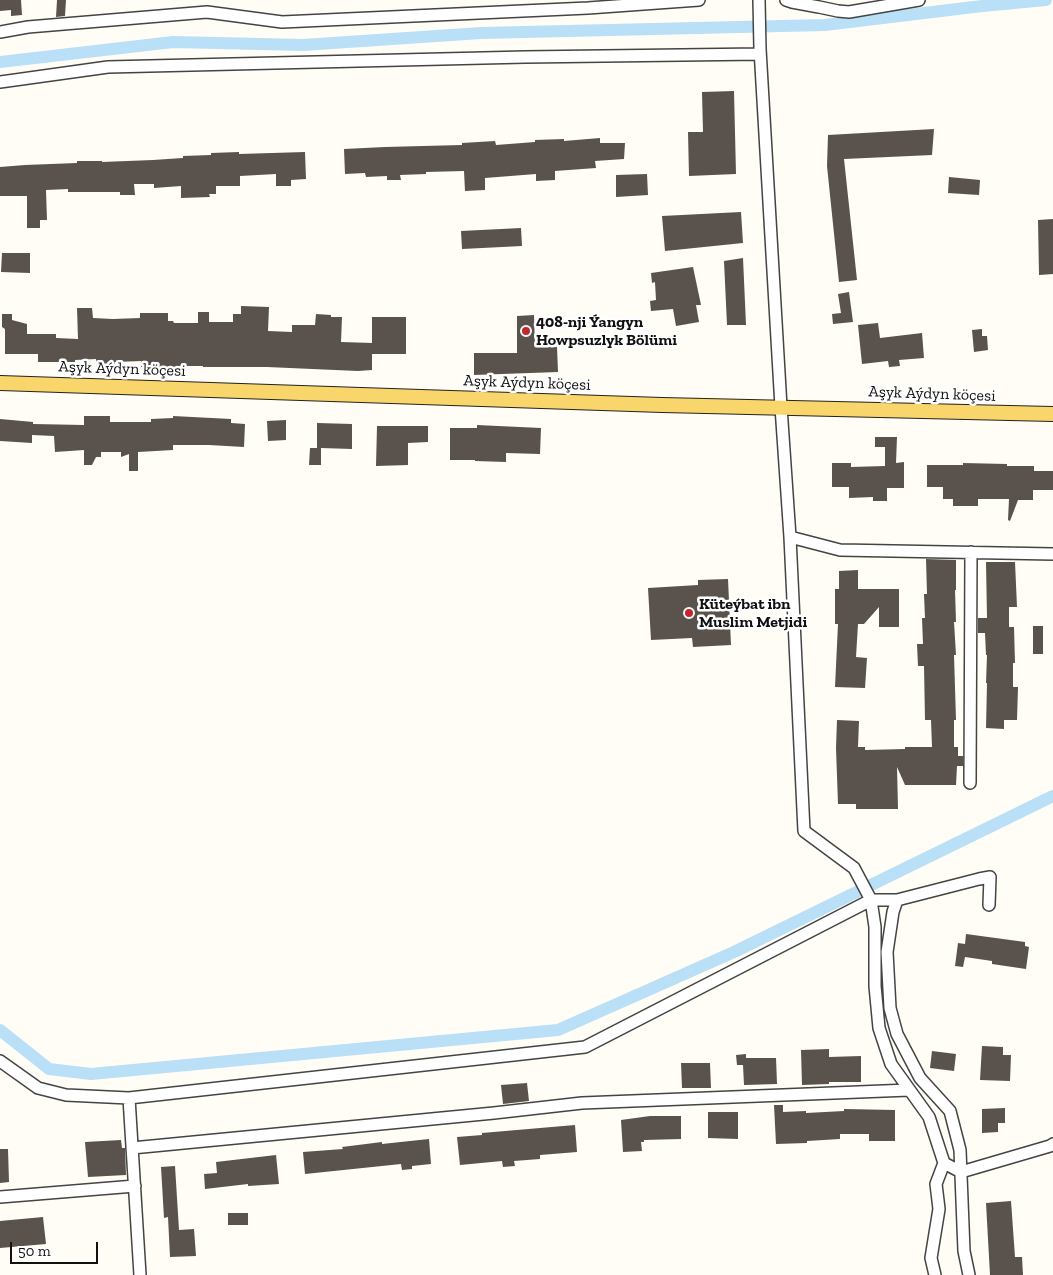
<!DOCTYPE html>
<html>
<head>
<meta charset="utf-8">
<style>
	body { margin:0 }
	#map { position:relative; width:1053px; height:1275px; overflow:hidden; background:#fffdf5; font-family:"Zilla Slab",serif }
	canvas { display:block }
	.scale { position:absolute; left:10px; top:1242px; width:88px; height:22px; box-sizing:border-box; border:2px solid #111; border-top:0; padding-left:6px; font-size:15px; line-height:18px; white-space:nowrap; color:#111; -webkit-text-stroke:4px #fff; paint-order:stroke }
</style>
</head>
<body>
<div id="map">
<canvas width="1053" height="1275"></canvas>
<div class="scale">50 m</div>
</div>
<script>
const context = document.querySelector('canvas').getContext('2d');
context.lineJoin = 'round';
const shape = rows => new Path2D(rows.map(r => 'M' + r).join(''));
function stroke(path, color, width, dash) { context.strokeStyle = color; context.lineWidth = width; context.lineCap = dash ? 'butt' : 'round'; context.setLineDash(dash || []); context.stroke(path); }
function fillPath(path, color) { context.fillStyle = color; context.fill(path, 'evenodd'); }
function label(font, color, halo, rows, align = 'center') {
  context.font = font + ' "Zilla Slab",serif'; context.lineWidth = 5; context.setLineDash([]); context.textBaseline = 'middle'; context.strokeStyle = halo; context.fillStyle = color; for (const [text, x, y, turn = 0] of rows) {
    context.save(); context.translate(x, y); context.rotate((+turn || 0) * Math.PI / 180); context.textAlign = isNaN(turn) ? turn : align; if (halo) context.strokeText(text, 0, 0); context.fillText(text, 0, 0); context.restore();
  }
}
const canal = shape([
	[0,62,173,42,303,45,481,33,825,25,982,6,1046,0],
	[0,1030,49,1069,91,1074,558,1030,734,952,1053,796]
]);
const building = shape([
	[0,0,21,0,22,15,11,16,11,10,0,11],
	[57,0,66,0,65,16,56,17],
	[734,91,736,174,689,176,688,132,703,132,702,92],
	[934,129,932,155,844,159,857,280,839,282,827,166,828,135],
	[600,138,600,143,625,143,624,159,595,161,596,168,555,171,555,180,536,181,536,174,485,178,485,190,465,191,464,171,426,172,426,174,400,175,401,180,387,180,387,176,366,177,365,173,345,174,344,149,385,147,462,145,462,143,495,141,496,145,535,142,535,140,564,139,564,141],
	[239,152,239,154,305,152,306,179,291,180,291,186,276,186,276,174,240,176,240,186,216,186,216,194,209,194,210,197,181,198,181,186,154,188,154,184,134,184,135,195,120,195,120,192,68,192,68,189,46,190,47,220,40,220,40,228,27,228,27,196,0,196,0,167,25,165,77,163,77,161,102,161,102,162,153,160,183,158,183,156,211,155,211,153],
	[647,174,648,195,616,197,616,175],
	[949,177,980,180,979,195,948,193],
	[741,212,743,243,665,251,662,216],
	[1053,219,1053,274,1039,275,1038,220],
	[521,228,522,246,462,249,461,231],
	[2,253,30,253,30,273,1,272],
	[743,258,746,325,727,325,724,261],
	[693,267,701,305,696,305,699,322,676,326,673,309,651,311,650,301,656,300,655,282,652,283,651,273],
	[849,292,853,322,833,324,832,314,841,313,838,294],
	[241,306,269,307,268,331,292,332,292,325,315,325,316,314,331,315,331,317,342,317,341,342,372,343,372,317,406,317,406,354,372,354,372,370,358,371,267,367,203,367,203,366,178,366,178,368,141,367,141,361,115,362,115,367,97,368,96,359,75,360,75,362,38,362,38,354,5,354,5,329,2,327,2,314,12,314,12,320,27,324,27,334,56,334,56,338,78,339,77,308,92,308,93,318,113,319,140,318,140,313,168,313,168,321,173,321,174,323,198,323,198,312,209,312,209,322,233,322,233,314,241,314],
	[534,315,535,347,557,347,558,372,474,375,474,353,517,353,517,316],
	[878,323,880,338,922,333,924,358,899,360,900,366,889,367,888,361,862,364,858,325],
	[982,329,982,336,987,336,988,350,974,352,972,330],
	[84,416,110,416,110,422,151,422,151,419,173,418,173,416,231,419,231,423,245,424,244,447,209,445,173,445,173,450,138,452,138,471,129,471,129,454,121,457,121,452,101,452,101,457,96,457,92,465,84,465,84,450,55,452,54,436,32,435,32,443,0,441,0,419,33,422,33,424,84,425],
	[286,420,286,440,268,441,267,421],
	[317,423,352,424,352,449,321,448,321,465,309,465,310,448,317,448],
	[477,425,541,428,540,454,506,453,506,462,475,461,475,460,450,460,450,428,477,428],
	[377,426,428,426,428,442,408,443,408,465,376,466],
	[875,437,897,437,896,463,904,462,904,488,887,488,887,501,873,501,873,497,849,498,849,487,832,487,832,463,851,463,851,467,885,466,885,447,875,447],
	[963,463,1007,464,1007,466,1034,466,1034,471,1053,471,1053,490,1033,490,1033,500,1018,500,1010,521,1008,520,1009,499,978,499,978,506,953,506,953,499,943,499,943,487,927,487,927,465,963,465],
	[926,559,956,560,956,590,955,590,956,622,954,622,956,655,954,655,956,720,954,720,954,747,958,747,958,756,963,756,963,766,957,766,956,785,905,785,897,767,898,809,856,809,856,804,838,804,836,748,837,720,859,721,858,747,865,747,865,750,905,749,905,747,932,747,931,720,925,720,924,666,918,666,917,644,923,644,922,618,925,618,924,594,927,594],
	[986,562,1015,562,1017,607,1009,607,1009,627,1014,627,1015,663,1013,663,1013,687,1018,687,1017,720,1004,720,1004,729,986,728,987,683,986,683,987,655,986,655,985,633,978,633,978,618,987,618],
	[858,570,858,589,899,589,899,627,879,627,879,607,864,624,858,624,856,657,867,658,865,688,835,687,838,624,835,624,835,589,839,589,839,571],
	[728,579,731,645,693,647,692,638,651,640,648,588,698,585,698,580],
	[1033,626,1043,626,1043,654,1033,654],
	[966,934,1025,942,1025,946,1029,947,1026,969,992,964,992,961,965,957,963,967,955,966,958,943,965,944],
	[982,1046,1003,1047,1003,1055,1011,1055,1010,1081,980,1080],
	[829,1049,829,1057,861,1056,861,1082,829,1082,829,1084,802,1085,801,1050],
	[932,1051,956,1054,954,1071,930,1068],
	[746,1054,746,1058,776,1058,777,1084,744,1085,743,1065,737,1065,736,1055],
	[681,1063,710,1063,711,1088,682,1088],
	[527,1083,529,1101,503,1104,501,1085],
	[774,1105,783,1105,783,1112,806,1111,806,1113,844,1111,844,1109,895,1110,895,1141,869,1141,869,1134,840,1134,840,1139,807,1141,807,1143,776,1144],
	[1005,1108,1005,1123,998,1123,998,1132,982,1133,982,1109],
	[708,1112,738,1112,738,1139,708,1138],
	[650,1116,681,1116,681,1139,644,1140,644,1142,641,1142,642,1151,623,1152,621,1120],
	[575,1125,577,1152,540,1155,540,1159,514,1161,515,1166,503,1167,502,1161,460,1165,457,1137,482,1135,482,1133],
	[429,1139,431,1164,412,1166,412,1169,402,1170,401,1164,305,1174,303,1152,343,1149,342,1147,382,1142,382,1144],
	[121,1140,122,1148,125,1148,126,1175,88,1177,85,1142],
	[0,1149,8,1149,9,1182,0,1183],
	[276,1155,279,1184,248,1186,248,1184,205,1189,204,1174,217,1173,216,1162],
	[175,1166,179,1230,194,1229,196,1256,170,1257,168,1217,164,1218,161,1167],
	[1011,1201,1015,1257,1022,1257,1023,1275,990,1275,986,1203],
	[228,1213,248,1213,248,1225,228,1225],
	[43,1217,46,1244,0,1248,0,1221]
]);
const minor = shape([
	[759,0,760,49,781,407,790,537,804,831,854,868,871,900,875,927,875,986,879,1028,891,1064,929,1117,944,1163,961,1172,1050,1146,1053,1144],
	[786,0,792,2,819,7,838,11,849,12,919,0],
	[0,32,28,27,207,12,282,22,588,8,699,0],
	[0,82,108,67,525,57,760,54],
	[790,537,840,550,1053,554],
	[970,783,971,552],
	[897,900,893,912,887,952,890,1008,897,1034,920,1078,950,1111,960,1150,964,1251,969,1275],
	[0,1061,38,1088,66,1095,129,1098],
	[132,1148,494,1113,582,1103,909,1090],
	[0,1197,135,1186],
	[140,1275,129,1098,585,1047,871,900,897,900,979,879,990,877,989,905],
	[935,1275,931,1258,939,1209,936,1184,944,1163]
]);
const major = shape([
	[0,383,662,405,1053,414]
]);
const markers = [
	[526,331,5,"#c4262e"],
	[689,613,5,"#c4262e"]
];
const poiNames = [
	["408-nji Ýangyn",536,322],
	["Howpsuzlyk Bölümi",536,340],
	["Küteýbat ibn",699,604],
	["Muslim Metjidi",699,622]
];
const streetNames = [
	["Aşyk Aýdyn köçesi",122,369,2],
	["Aşyk Aýdyn köçesi",527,383,2],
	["Aşyk Aýdyn köçesi",932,394,2]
];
stroke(canal, '#b9e0f7', 12);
fillPath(building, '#5a524d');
stroke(minor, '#444', 14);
stroke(major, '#222', 16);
stroke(minor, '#fff', 11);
stroke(major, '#f9d66b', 14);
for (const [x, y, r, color] of markers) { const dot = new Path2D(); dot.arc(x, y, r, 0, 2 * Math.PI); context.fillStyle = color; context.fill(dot); stroke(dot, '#fff', 2); }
label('bold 16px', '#111', '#fff', poiNames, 'left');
label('16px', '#111', '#fff', streetNames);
</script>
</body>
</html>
